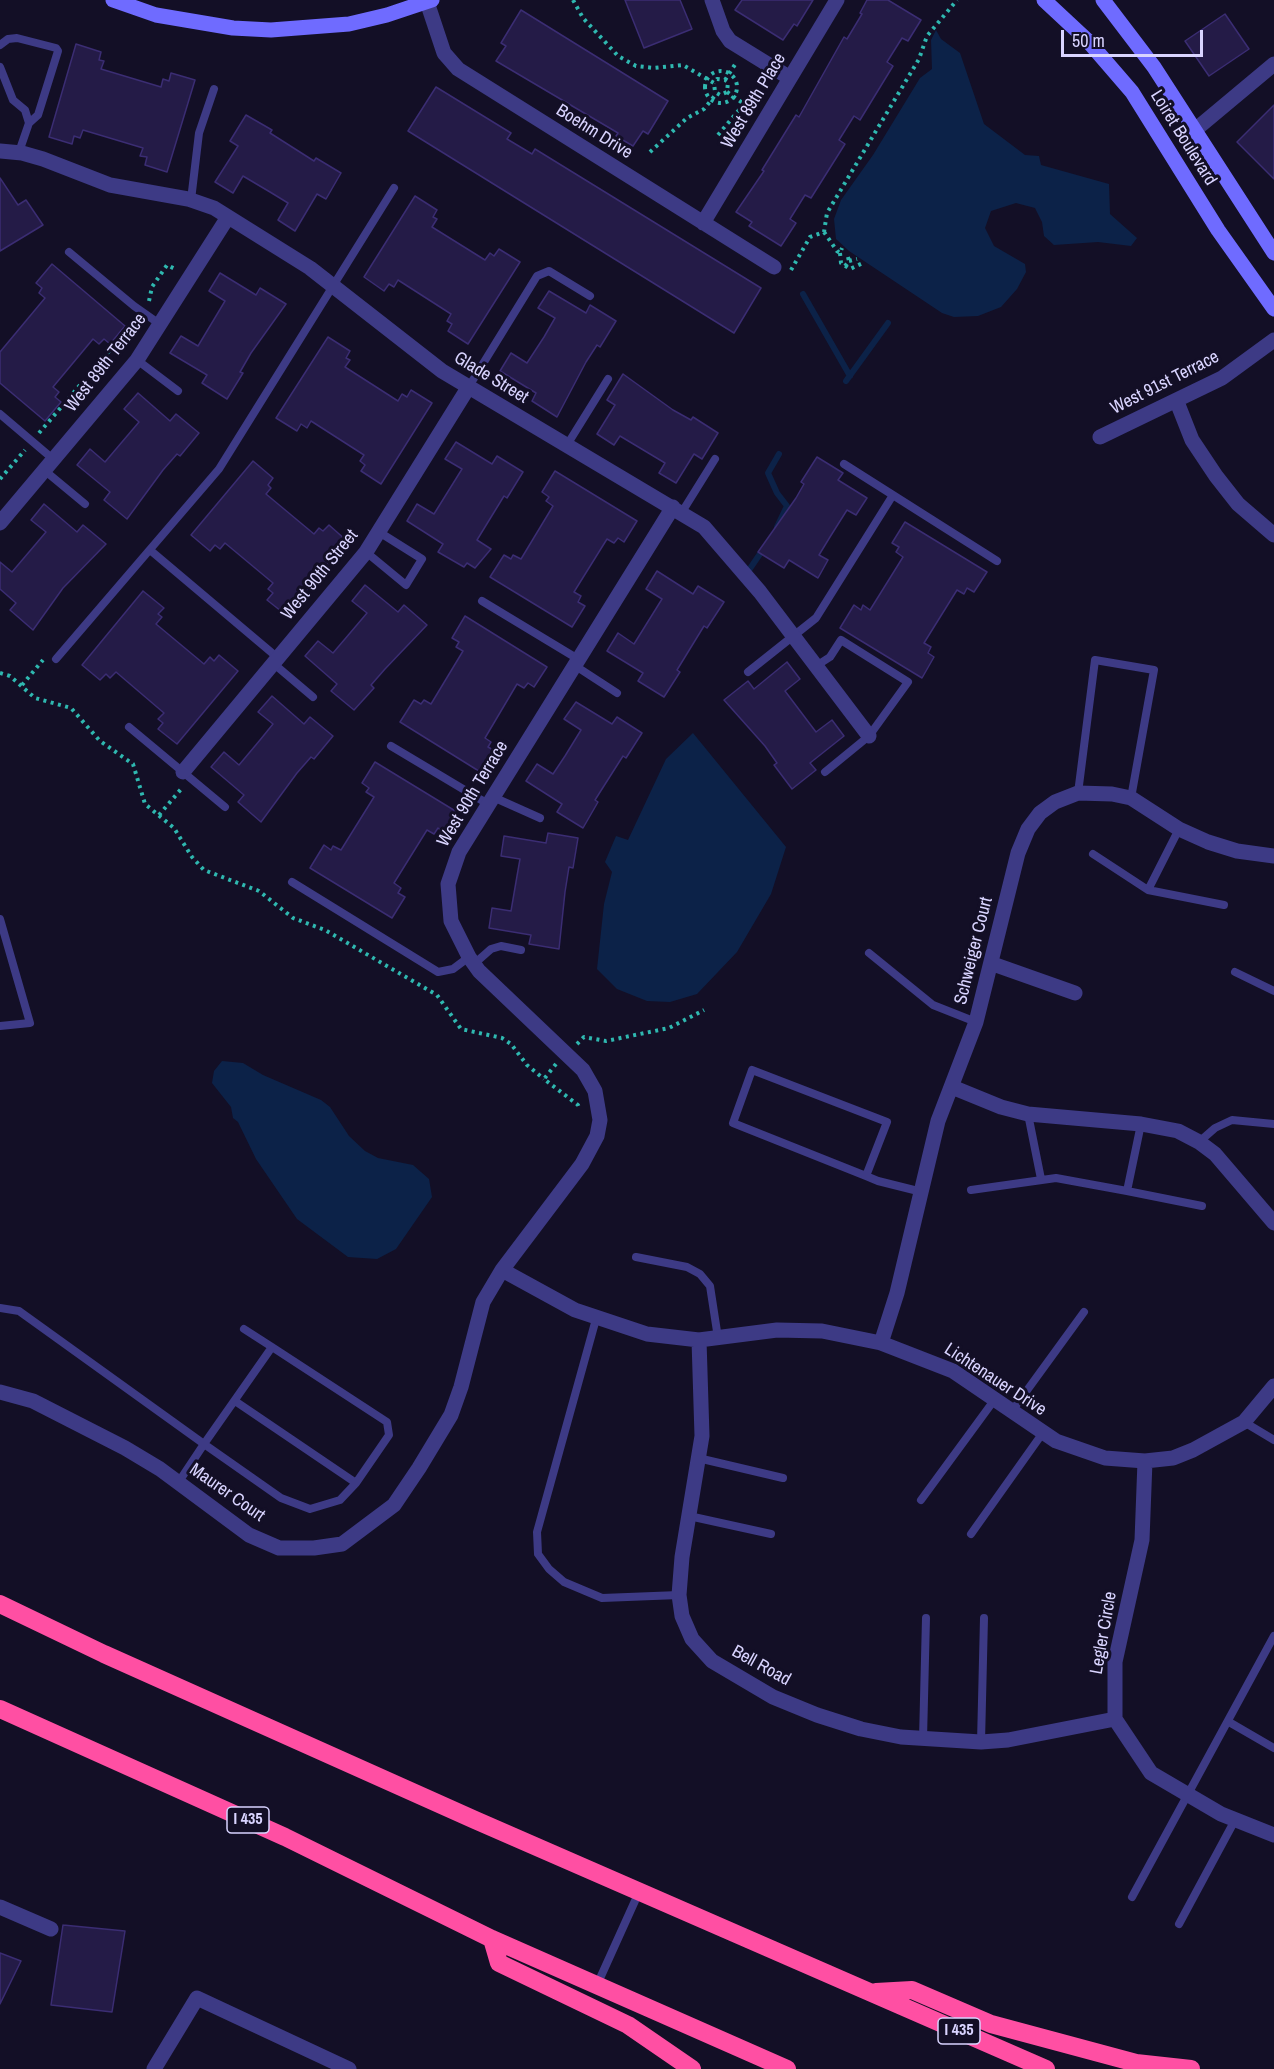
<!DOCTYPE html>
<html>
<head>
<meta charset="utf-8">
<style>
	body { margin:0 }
	#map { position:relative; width:1274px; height:2069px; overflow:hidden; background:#130f26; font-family:"Archivo Narrow",sans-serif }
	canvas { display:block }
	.scale { position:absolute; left:1061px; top:30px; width:142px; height:27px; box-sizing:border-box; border:3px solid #d9d4ff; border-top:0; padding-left:8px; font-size:18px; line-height:21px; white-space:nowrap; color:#d9d4ff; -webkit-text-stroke:4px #130f26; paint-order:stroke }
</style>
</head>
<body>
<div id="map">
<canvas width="1274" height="2069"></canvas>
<div class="scale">50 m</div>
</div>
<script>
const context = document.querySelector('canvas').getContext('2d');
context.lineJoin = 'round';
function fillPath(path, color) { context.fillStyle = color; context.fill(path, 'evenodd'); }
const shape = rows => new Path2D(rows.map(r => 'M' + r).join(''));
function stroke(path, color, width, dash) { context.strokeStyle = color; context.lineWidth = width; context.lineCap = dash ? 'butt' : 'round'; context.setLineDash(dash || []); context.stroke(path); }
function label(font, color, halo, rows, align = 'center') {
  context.font = font + ' "Archivo Narrow",sans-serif'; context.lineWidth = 6; context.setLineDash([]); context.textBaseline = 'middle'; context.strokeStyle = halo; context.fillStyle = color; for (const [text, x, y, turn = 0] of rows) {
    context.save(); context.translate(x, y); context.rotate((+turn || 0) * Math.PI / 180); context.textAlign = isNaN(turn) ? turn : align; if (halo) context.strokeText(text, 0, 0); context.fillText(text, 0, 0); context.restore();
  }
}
const water = shape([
	[936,30,941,39,960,53,984,124,1025,155,1039,156,1041,165,1109,184,1110,214,1137,238,1131,246,1098,242,1054,245,1044,236,1042,222,1035,208,1016,203,991,211,985,228,994,246,1025,264,1026,272,1017,289,1001,307,978,316,954,317,942,313,849,251,836,239,834,219,841,200,873,155,920,78,932,69,931,40],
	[693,733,786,847,771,894,737,952,697,994,670,1002,647,1001,617,989,597,969,604,904,612,872,605,862,616,836,628,840,666,759],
	[222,1061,243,1063,263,1075,321,1100,330,1107,349,1136,365,1151,378,1158,413,1165,429,1179,432,1197,396,1249,377,1259,348,1257,297,1219,256,1159,238,1122,233,1118,231,1107,212,1083,214,1071]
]);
const stream = shape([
	[803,294,850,376],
	[846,381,888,323],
	[777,527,787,506,777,493,768,473,779,454],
	[749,570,764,548]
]);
const building = shape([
	[625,0,680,0,692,29,644,48,625,0],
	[742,0,813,0,797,26,794,24,783,40,735,10,742,0],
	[867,0,888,0,921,20,908,41,902,38,887,62,893,66,860,120,854,116,839,140,845,144,811,198,805,195,790,219,796,223,781,246,749,226,752,222,736,212,764,171,762,170,796,115,799,117,844,37,847,39,862,14,860,13,867,0],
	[521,10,668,101,648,134,643,131,633,146,616,136,618,133,496,61,506,46,501,43,521,10],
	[1225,14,1249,49,1209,76,1185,41,1225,14],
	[76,44,101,52,99,60,104,61,101,69,161,87,163,79,169,81,171,73,195,80,167,172,145,165,147,157,140,156,143,148,83,130,80,138,74,136,72,144,49,137,76,44],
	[436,87,511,133,507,139,532,154,535,149,761,288,734,333,408,131,436,87],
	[1274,105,1274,179,1237,142,1274,105],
	[246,115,272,130,270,133,314,161,316,158,341,173,326,199,317,194,295,231,278,220,288,203,270,192,243,176,233,193,215,182,238,146,230,141,246,115],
	[0,178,18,205,26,200,43,225,0,251,0,178],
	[415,196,437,210,433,217,437,219,432,227,485,260,490,253,494,256,499,249,520,262,468,344,448,331,452,324,447,321,451,314,398,280,394,287,389,284,384,291,364,277,415,196],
	[52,264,125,326,110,344,104,339,99,344,93,339,53,387,59,392,55,397,61,402,45,421,0,383,0,352,45,298,39,293,42,288,36,283,52,264],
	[220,273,256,295,260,288,286,304,251,353,240,372,243,373,227,399,202,383,207,375,170,353,181,336,198,346,225,301,209,291,220,273],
	[549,291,586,313,590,305,616,321,600,347,597,345,586,362,557,417,532,401,536,393,500,371,511,353,527,363,544,337,555,318,538,308,549,291],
	[328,337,350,351,346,358,350,360,345,367,398,401,402,394,407,397,411,390,432,403,381,484,361,471,365,465,360,461,364,455,311,421,307,428,301,424,297,431,276,418,328,337],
	[623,374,673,410,691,420,693,417,718,433,702,459,694,454,676,483,659,473,665,463,620,436,614,445,597,434,615,405,607,400,623,374],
	[138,393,170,421,176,414,199,433,180,456,177,454,163,470,127,519,104,500,110,492,77,465,90,449,105,462,139,422,124,409,138,393],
	[456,442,492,464,497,456,523,472,507,498,504,496,477,540,491,549,475,568,467,563,464,567,438,552,443,544,407,521,417,504,434,514,462,469,445,459,456,442],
	[817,457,843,473,838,480,867,498,856,515,847,510,830,537,819,555,828,560,818,578,789,560,784,568,758,552,796,498,804,484,801,482,817,457],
	[253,461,273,478,268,485,271,488,266,494,314,534,319,528,323,531,329,525,347,541,286,615,267,600,273,593,268,589,273,583,225,543,220,549,215,545,210,551,191,535,253,461],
	[555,471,637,521,624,542,618,538,614,543,607,539,574,592,581,596,578,602,585,606,572,627,490,577,504,555,511,559,513,555,521,559,553,506,546,501,549,497,542,492,555,471],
	[44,504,77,532,83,525,106,544,63,588,33,630,10,610,16,603,0,589,0,562,12,572,46,532,31,520,44,504],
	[905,522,987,572,974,592,967,588,964,594,957,590,924,643,931,647,928,653,934,657,922,678,840,628,854,605,861,610,863,605,870,610,903,557,896,552,899,547,892,543,905,522],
	[657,571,693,594,698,586,724,602,707,628,704,626,677,670,680,672,664,697,638,681,643,673,607,651,618,633,634,644,662,599,646,589,657,571],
	[365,585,398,612,404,605,427,625,385,669,371,685,374,688,354,710,331,691,337,684,305,656,318,641,333,653,356,626,367,613,352,601,365,585],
	[143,591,164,608,158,614,162,617,156,624,204,664,210,657,214,661,219,655,238,671,177,744,158,729,163,723,158,719,164,713,116,672,110,678,106,674,100,680,82,665,143,591],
	[465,616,547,667,534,687,528,683,524,688,517,684,485,738,491,742,488,747,495,751,482,773,400,722,414,700,421,704,424,700,431,704,463,651,456,647,459,642,452,638,465,616],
	[787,662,800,679,785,691,816,732,832,720,844,736,810,763,816,770,792,789,774,765,777,763,765,746,724,700,748,681,754,689,787,662],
	[272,696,304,724,310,717,333,736,314,759,311,757,297,773,261,822,238,802,244,795,211,767,224,752,239,765,260,740,273,724,258,712,272,696],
	[576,702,612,724,617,717,642,733,626,758,623,756,595,800,598,802,583,828,557,812,562,804,526,781,537,764,553,774,565,756,581,730,564,719,576,702],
	[375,762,457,812,444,833,438,828,434,834,427,830,394,883,401,888,398,893,405,897,392,918,310,868,324,845,331,850,333,846,341,850,374,797,366,792,369,788,362,783,375,762],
	[548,833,578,838,573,868,569,867,565,892,559,949,529,944,531,935,489,928,492,908,511,911,517,876,520,859,501,856,504,836,546,843,548,833],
	[63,1925,125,1931,112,2012,51,2005,63,1925],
	[0,1953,21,1961,0,2004,0,1953]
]);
const path = shape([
	[573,0,583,18,618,56,636,66,654,68,683,65,714,83,715,92,720,95,727,92,728,82,725,80,717,79,714,83],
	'705 87a16 16 0 1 1 32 0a16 16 0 1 1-32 0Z',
	[725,80,736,63],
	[727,92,744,104],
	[718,135,744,104,753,108],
	[650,152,687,118,704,109,717,93],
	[824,232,837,251,840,253,842,248],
	[840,253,841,263,850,269,863,263],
	[849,261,857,259],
	[845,266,849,261,847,253],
	[791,270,810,237,824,232,827,213,919,59,927,36,957,0],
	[149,301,152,287,167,265,177,270],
	[39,433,134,322],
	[0,479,25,450],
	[0,673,10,676,35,698,71,708,100,741,133,764,145,804,174,828,192,857,204,870,259,891,293,918,325,930,437,995,461,1029,502,1038,511,1044,527,1065,544,1079],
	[22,685,43,660],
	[159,815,182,788],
	[577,1044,584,1037,606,1041,669,1028,704,1010],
	[556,1064,544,1079,578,1105,580,1110]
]);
const lane = shape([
	[0,45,8,39,17,38,56,48,58,51,38,115,29,123,19,152],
	[0,67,13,100,25,110,29,123],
	[191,200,199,133,214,89],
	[69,252,134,306,161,325],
	[137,360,178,391],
	[468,388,537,276,549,271,590,296],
	[0,414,53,459],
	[567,445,608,379],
	[844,464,997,561],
	[44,470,85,504],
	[682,512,715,459],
	[150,550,278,658],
	[366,552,406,585,422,559,379,532],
	[482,601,578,659],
	[56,659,219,469,394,188],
	[274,664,313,697],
	[574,665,617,693],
	[816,666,830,657,841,640,908,682,869,736,825,772],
	[748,672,816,618,893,495],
	[129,727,225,807],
	[391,746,488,804],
	[1078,793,1095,660,1154,670,1131,798],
	[493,797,540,818],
	[1179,829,1148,890,1224,905],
	[1093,854,1148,890],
	[292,882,438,972,453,969,469,957],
	[0,919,30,1023,0,1026],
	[869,953,933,1005,976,1022],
	[474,964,491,949,501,946,521,950],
	[1235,972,1274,991],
	[1028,1114,1041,1179],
	[1141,1124,1127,1191,1202,1206],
	[1199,1142,1215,1128,1232,1120,1274,1124],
	[866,1176,887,1122,752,1070,733,1123,866,1176,878,1181,922,1192],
	[971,1190,1056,1178,1127,1191],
	[636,1257,687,1267,700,1274,710,1286,718,1338],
	[0,1308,19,1311,204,1444,178,1483],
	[596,1319,537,1532,538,1554,549,1569,564,1582,602,1598,679,1595],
	[244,1329,272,1347],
	[272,1347,387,1422,389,1435,356,1483,340,1500,310,1509,281,1498,204,1444,272,1347],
	[235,1401,356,1483],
	[1012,1411,1084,1312],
	[1244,1422,1274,1440],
	[698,1458,783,1478],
	[921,1500,995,1399],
	[689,1516,771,1534],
	[971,1534,1042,1434],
	[1229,1722,1274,1748],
	[923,1739,926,1618],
	[981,1742,984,1618],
	[1132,1897,1274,1636],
	[1179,1924,1235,1820],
	[597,1985,639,1892]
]);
const street = shape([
	[712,0,723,31,730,41,790,78],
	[427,2,444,53,458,69,774,267],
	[1195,130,1274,64],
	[0,151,22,153,43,159,110,185,188,199,214,208,310,268,442,371,704,527,760,592,869,736],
	[703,223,837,0],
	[1177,402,1192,440,1216,476,1238,504,1274,535],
	[1100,437,1222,378,1274,340],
	[0,523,137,360,228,217],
	[183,772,366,552,468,388],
	[993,964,1075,993],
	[952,1087,1001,1107,1028,1114,1141,1124,1178,1131,1199,1142,1215,1154,1274,1223],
	[502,1270,575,1310,647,1334,699,1340,777,1330,822,1331,881,1343,953,1371,1056,1441,1105,1458,1145,1461,1173,1458,1193,1450,1244,1422,1274,1386],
	[699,1340,702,1436,682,1557,679,1595,682,1616,692,1639,712,1661,773,1697,817,1715,861,1729,901,1737,981,1742,1008,1740,1115,1719],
	[881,1343,897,1293,938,1121,976,1022,1018,853,1028,829,1040,813,1055,802,1078,793,1112,794,1131,798,1179,829,1208,842,1237,851,1274,856],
	[0,1392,33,1401,125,1448,160,1469,249,1535,279,1548,314,1548,342,1544,394,1505,419,1468,451,1415,461,1387,483,1302,502,1270,582,1164,597,1136,600,1120,595,1091,583,1070,479,971,469,957,451,921,448,884,459,852,673,507],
	[1145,1461,1142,1540,1115,1662,1115,1719,1151,1773,1221,1814,1274,1835],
	[0,1907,51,1929],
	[154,2069,197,1998,349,2069]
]);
const secondary = shape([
	[113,0,156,15,233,28,271,30,349,24,387,15,432,0],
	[1044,0,1088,41,1132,92,1218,230,1274,309],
	[1103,0,1154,67,1274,253]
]);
const highway = shape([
	[0,1604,104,1654,475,1820,1046,2069],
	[0,1709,285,1837,492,1939,787,2069],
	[492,1939,499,1963,628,2025,692,2069],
	[876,1992,912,1990,991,2024,1136,2063,1191,2069]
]);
const shields = [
	[248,1820,42],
	[959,2031,42]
];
const shieldNames = [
	["I 435",248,1820],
	["I 435",959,2031]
];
const streetNames = [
	["West 89th Place",754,101,-59],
	["Boehm Drive",594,132,32],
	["Loiret Boulevard",1183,138,58],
	["West 89th Terrace",106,363,-52],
	["Glade Street",491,378,31],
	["West 91st Terrace",1165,383,-27],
	["West 90th Street",320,575,-51],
	["West 90th Terrace",473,794,-59],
	["Schweiger Court",974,951,-76],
	["Lichtenauer Drive",995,1380,33],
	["Maurer Court",227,1493,35],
	["Legler Circle",1104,1633,-80],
	["Bell Road",761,1666,29]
];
fillPath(water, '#0c2248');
stroke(stream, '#0c2248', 6);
fillPath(building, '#241b47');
stroke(building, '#3b2d73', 1.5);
stroke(path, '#2fb8b0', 4, [3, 4.5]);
stroke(lane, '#3d3a85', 8);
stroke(street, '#3d3a85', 15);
stroke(secondary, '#6f6bff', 15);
stroke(highway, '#ff4fa3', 18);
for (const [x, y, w] of shields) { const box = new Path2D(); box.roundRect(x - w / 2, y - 13, w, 26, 4.5); context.fillStyle = '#130f26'; context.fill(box); stroke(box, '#d9d4ff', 1.5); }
label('bold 16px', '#d9d4ff', null, shieldNames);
label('18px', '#d9d4ff', '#130f26', streetNames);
</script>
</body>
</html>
